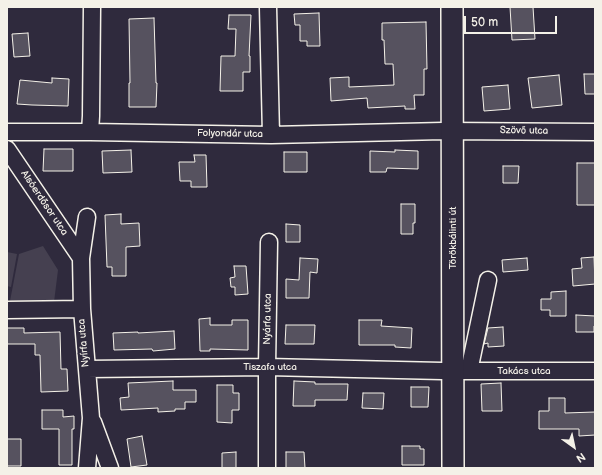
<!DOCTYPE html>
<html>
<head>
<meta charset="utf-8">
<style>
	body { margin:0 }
	#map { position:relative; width:602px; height:475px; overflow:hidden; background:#2f2a3d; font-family:"Balsamiq Sans",sans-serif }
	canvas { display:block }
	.frame { position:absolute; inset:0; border:8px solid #f4f1e8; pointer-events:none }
	.north { position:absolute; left:554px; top:427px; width:40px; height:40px; -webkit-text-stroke:3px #2f2a3d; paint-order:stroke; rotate:147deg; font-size:11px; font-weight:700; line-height:16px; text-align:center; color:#f4f1e8 }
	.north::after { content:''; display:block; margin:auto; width:14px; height:18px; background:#f4f1e8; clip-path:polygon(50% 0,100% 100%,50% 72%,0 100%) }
	.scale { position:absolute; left:464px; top:16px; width:93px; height:18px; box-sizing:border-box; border:2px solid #f4f1e8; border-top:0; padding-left:5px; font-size:12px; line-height:14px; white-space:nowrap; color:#f4f1e8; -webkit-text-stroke:3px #2f2a3d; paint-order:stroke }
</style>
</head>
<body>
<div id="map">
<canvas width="602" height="475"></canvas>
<div class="frame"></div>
<div class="north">N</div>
<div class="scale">50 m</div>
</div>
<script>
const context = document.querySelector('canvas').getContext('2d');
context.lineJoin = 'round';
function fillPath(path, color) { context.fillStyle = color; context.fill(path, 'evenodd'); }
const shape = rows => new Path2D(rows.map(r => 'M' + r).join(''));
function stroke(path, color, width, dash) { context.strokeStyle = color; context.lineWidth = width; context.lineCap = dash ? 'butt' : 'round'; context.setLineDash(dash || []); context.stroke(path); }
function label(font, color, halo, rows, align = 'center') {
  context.font = font + ' "Balsamiq Sans",sans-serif'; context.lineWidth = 4; context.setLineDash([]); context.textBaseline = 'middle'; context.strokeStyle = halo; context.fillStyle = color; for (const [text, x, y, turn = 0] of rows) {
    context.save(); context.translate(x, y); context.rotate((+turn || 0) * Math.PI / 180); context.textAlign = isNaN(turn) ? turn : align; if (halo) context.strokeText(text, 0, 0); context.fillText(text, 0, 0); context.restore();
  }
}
const green = shape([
	[43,246,58,270,54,302,10,301,19,254],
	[7,252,17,254,11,287,7,286]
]);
const building = shape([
	[510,7,533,7,535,39,512,40,510,7],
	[319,13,320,46,307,46,307,41,300,41,300,25,295,25,294,14,319,13],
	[229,15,251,15,249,56,250,56,250,72,243,72,243,91,220,91,221,56,235,56,236,29,228,29,229,15],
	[154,18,156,83,157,83,156,107,129,107,129,83,130,83,129,19,154,18],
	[426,22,427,69,424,69,424,95,414,95,415,109,405,109,405,106,368,108,367,98,331,101,330,78,349,77,349,87,394,85,393,64,385,64,384,40,382,40,382,23,426,22],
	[28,33,30,56,14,57,12,34,28,33],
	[584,74,595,74,595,94,585,94,584,74],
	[559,75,562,105,532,108,528,78,559,75],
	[52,78,69,79,68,106,32,105,17,104,20,80,52,83,52,78],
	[508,85,510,109,484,111,482,87,508,85],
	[44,149,73,149,73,171,43,171,44,149],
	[131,150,132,172,103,173,102,151,131,150],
	[395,150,418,151,418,169,387,168,386,172,370,172,370,151,395,152,395,150],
	[284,152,307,152,307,172,284,172,284,152],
	[194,155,206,155,207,187,191,187,191,181,180,181,179,162,195,162,194,155],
	[577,163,595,163,595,205,577,205,577,163],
	[503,166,519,166,518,183,503,183,503,166],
	[401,204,415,204,415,223,413,223,413,234,401,234,401,204],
	[121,214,121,224,139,223,140,246,126,247,126,276,112,276,112,267,107,267,105,215,121,214],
	[286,224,300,225,300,242,286,242,286,224],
	[594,257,595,284,573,286,572,269,582,268,581,258,594,257],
	[300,258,318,259,317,273,310,272,309,298,286,298,286,279,299,280,300,258],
	[527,258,528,270,503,272,502,260,527,258],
	[234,266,246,266,248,294,235,295,235,287,231,287,230,278,235,277,234,266],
	[566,291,566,316,550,316,550,310,541,310,541,299,551,299,551,292,566,291],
	[576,315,595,316,595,326,594,326,594,332,576,332,576,315],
	[210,318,210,325,232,325,232,320,248,320,248,350,210,349,210,351,200,351,199,319,210,318],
	[359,320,382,320,381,326,412,328,411,348,395,347,395,345,359,345,359,320],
	[286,325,315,325,314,344,285,344,286,325],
	[503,327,504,346,488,347,488,343,484,344,488,328,503,327],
	[7,328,24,328,24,333,60,332,61,369,67,369,68,391,41,392,40,355,35,355,35,344,7,344,7,328],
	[174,331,175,349,153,351,152,349,114,350,113,333,138,332,138,333,174,331],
	[173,381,173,390,196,390,196,402,185,402,185,409,175,409,175,411,158,412,158,408,121,410,120,398,129,397,128,383,173,381],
	[294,381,315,382,315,384,348,384,347,400,315,400,315,406,293,406,294,381],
	[501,383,502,411,482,411,481,384,501,383],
	[217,385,233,385,233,393,239,393,239,410,232,410,232,423,217,422,217,385],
	[411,387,429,387,428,407,411,407,411,387],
	[363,393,384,393,383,409,362,408,363,393],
	[549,398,565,398,565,413,595,412,595,435,579,436,579,429,539,429,539,411,549,411,549,398],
	[42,410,63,410,63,417,74,416,74,429,72,429,72,465,59,465,59,429,42,429,42,410],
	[142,436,147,465,131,467,127,439,142,436],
	[7,439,21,439,21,466,7,466,7,439],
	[402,446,420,446,420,449,424,449,424,465,402,465,402,446],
	[236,452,236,468,222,468,222,453,236,452],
	[286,452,304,452,305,468,286,468,286,452]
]);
const minor = shape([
	[268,7,271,135],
	[7,132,90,132,271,135,443,131,595,132],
	[90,132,91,116,92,7],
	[7,149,81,258],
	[87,217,81,258,82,309,91,418,87,468],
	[7,310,82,309],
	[87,369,267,367,442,371,595,371],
	[469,371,488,280],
	[93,422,110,468],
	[267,468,267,367,269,242]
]);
const major = shape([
	[452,7,453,468]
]);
const streetNames = [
	["Szövő utca",524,131,1],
	["Folyondár utca",230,134,1],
	["Alsóerdősor utca",44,203,56],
	["Törökbálinti út",453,238,-90],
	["Nyárfa utca",268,319,-89],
	["Nyírfa utca",84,343,-95],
	["Tiszafa utca",270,367],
	["Takács utca",524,371]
];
fillPath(green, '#454050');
fillPath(building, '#56525f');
stroke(building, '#f4f1e8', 1);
stroke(minor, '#f4f1e8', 19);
stroke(major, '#f4f1e8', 24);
stroke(minor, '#2f2a3d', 16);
stroke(major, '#2f2a3d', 21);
label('10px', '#f4f1e8', '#2f2a3d', streetNames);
</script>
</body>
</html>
